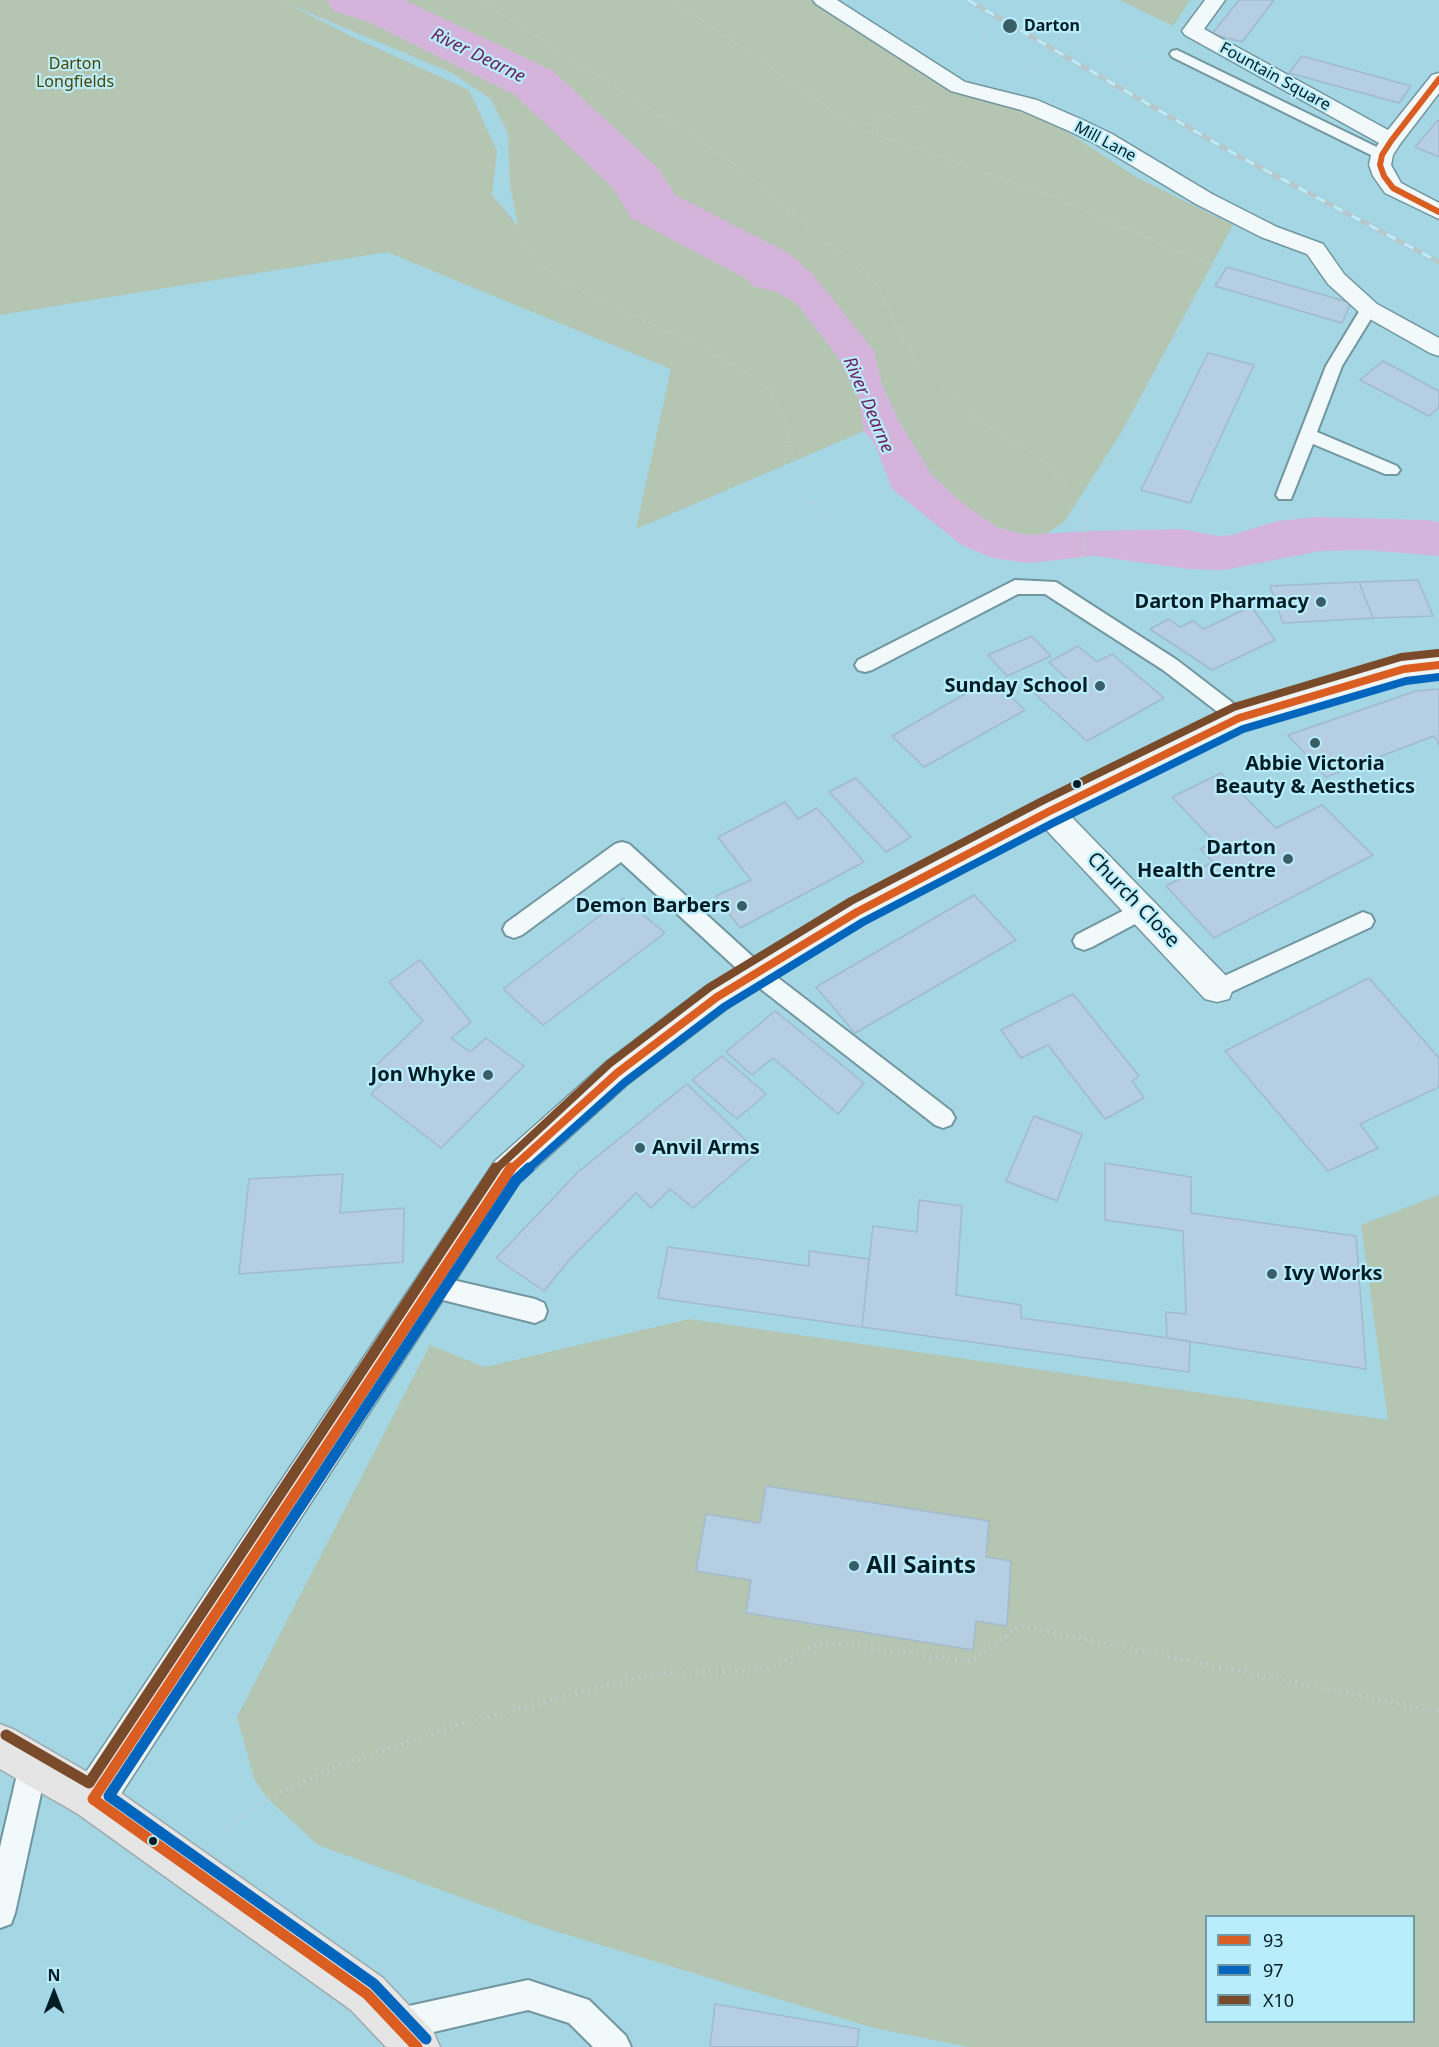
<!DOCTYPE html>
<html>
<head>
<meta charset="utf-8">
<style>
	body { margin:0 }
	#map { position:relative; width:1439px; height:2047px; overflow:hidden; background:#a4d6e4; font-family:"Noto Sans",sans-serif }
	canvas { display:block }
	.legend { position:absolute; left:1205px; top:1915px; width:210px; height:108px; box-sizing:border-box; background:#b9edfc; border:2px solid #6f9aa6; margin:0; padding:8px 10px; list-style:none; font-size:18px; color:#001d25 }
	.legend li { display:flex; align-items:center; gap:12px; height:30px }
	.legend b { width:30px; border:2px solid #6f9aa6 }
	.north { position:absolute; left:24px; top:1963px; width:60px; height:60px; -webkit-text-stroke:4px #b9edfc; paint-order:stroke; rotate:0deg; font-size:16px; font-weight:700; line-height:24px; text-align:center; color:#001d25 }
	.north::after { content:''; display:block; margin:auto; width:21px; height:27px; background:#001d25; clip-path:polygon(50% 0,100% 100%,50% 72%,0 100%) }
</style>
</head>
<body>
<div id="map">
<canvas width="1439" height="2047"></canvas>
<ul class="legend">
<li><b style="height:8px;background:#da5e22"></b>93</li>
<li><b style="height:8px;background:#0065bd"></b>97</li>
<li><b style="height:8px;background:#7a4b2a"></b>X10</li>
</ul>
<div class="north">N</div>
</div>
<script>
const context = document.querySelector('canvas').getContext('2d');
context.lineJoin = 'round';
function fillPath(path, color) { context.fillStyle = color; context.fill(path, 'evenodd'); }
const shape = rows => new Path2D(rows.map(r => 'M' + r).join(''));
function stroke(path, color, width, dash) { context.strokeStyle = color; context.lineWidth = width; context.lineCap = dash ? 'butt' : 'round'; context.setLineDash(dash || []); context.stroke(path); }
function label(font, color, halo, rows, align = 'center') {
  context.font = font + ' "Noto Sans",sans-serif'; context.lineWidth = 4.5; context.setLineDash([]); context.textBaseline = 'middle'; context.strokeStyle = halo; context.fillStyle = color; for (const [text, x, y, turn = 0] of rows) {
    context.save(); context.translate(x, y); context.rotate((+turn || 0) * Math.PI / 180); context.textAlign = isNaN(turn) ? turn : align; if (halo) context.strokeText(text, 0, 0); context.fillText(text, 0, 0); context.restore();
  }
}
const green = shape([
	[0,0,825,0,958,87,1046,118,1136,177,1233,225,1121,433,1064,522,1046,534,1025,535,996,527,961,502,932,475,898,420,882,385,874,351,766,243,682,209,672,222,712,242,743,264,770,288,796,303,832,349,843,366,858,396,864,431,636,529,671,369,387,252,0,315],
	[288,4,452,73,491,99,508,134,510,185,518,226,492,195,497,151,469,90,357,39],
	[1120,0,1190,0,1173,26],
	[1439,1195,1439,2047,969,2047,874,2028,545,1928,318,1845,267,1798,254,1778,237,1717,430,1345,485,1367,689,1319,1388,1420,1361,1225],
	[1206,1916,1414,1916,1414,2022,1206,2022]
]);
const water = shape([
	[681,209,766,243,812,273,874,351,882,385,898,420,932,475,961,502,996,527,1025,535,1090,531,1181,529,1218,536,1232,535,1277,521,1316,517,1426,520,1439,522,1439,556,1366,550,1320,551,1224,570,1189,569,1094,556,1029,563,992,558,960,544,892,489,875,444,864,431,858,396,843,366,832,349,796,303,770,288,743,264,712,242,671,222]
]);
const river = shape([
	[326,0,405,0,553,71,659,169,675,195,785,251,799,261,807,274,799,287,777,292,755,287,743,277,631,218,614,189,515,95,371,23,334,11,326,0]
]);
const building = shape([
	[1239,0,1274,0,1242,42,1212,34,1239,0],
	[1302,56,1411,86,1399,103,1289,73,1302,56],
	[1437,121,1439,121,1439,157,1415,147,1437,121],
	[1227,267,1351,303,1342,323,1215,286,1227,267],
	[1208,353,1254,365,1190,503,1141,490,1208,353],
	[1383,361,1439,391,1439,407,1429,416,1360,380,1383,361],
	[1418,580,1433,616,1373,618,1359,582,1418,580],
	[1359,582,1373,618,1283,623,1270,586,1359,582],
	[1251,606,1275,640,1212,670,1150,629,1169,619,1180,627,1193,621,1204,629,1251,606],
	[1032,636,1051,656,1007,676,988,655,1032,636],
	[1078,646,1097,662,1112,654,1164,698,1087,741,1035,694,1066,678,1049,662,1078,646],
	[991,679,1025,710,924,767,892,736,991,679],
	[1439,689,1439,745,1434,736,1326,777,1288,735,1416,691,1439,689],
	[1221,773,1276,828,1322,805,1373,855,1214,938,1166,886,1213,862,1200,849,1215,842,1172,797,1221,773],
	[856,778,911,837,886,852,829,792,856,778],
	[785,802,798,819,817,808,864,862,740,928,716,896,751,880,718,837,785,802],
	[974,895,1016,940,855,1033,816,987,974,895],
	[623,898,665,933,543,1025,503,989,623,898],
	[420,960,471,1022,451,1038,470,1052,486,1038,524,1066,441,1148,371,1094,386,1080,371,1070,423,1021,389,982,420,960],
	[1369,978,1439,1058,1439,1087,1360,1124,1378,1148,1328,1171,1225,1051,1369,978],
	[1073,994,1139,1076,1132,1081,1144,1098,1105,1119,1048,1045,1021,1058,1001,1030,1073,994],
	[775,1011,864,1083,838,1114,773,1058,752,1075,726,1052,775,1011],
	[722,1056,766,1094,737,1119,692,1080,722,1056],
	[687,1084,758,1152,693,1208,670,1189,651,1208,636,1193,571,1258,544,1291,496,1258,578,1172,687,1084],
	[1034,1116,1082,1134,1057,1201,1006,1181,1034,1116],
	[1105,1163,1191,1177,1191,1213,1356,1236,1366,1369,1167,1338,1166,1312,1186,1314,1183,1231,1105,1220,1105,1163],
	[343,1174,340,1213,404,1208,403,1262,239,1274,249,1179,343,1174],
	[919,1200,962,1206,956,1295,1021,1305,1021,1318,1190,1341,1189,1372,862,1327,873,1226,917,1232,919,1200],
	[668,1247,809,1266,809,1251,869,1259,862,1327,658,1298,668,1247],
	[766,1486,989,1521,986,1557,1011,1561,1007,1626,976,1621,973,1650,746,1613,751,1580,696,1571,706,1514,760,1523,766,1486],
	[715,2004,859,2029,857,2047,710,2047,715,2004]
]);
const pathFar2 = shape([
	[277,0,452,73,491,99,508,134,510,185,518,227,533,258,557,278,737,366,770,390,786,421,800,490,813,505],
	[480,0,731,161,819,238,860,265,880,290,895,323,917,360,970,415,1035,454,1085,505],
	[673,0,858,128,1046,194,1213,266],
	[1030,15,1120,67,1149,61],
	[983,30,983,37,1040,72],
	[858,128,874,120,923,105],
	[1085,505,1125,441,1213,266,1228,248]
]);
const pathFar1 = shape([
	[812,503,828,521],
	[1083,503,1085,505],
	[1074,565,1082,559,1086,503]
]);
const path = shape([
	[222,1833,267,1798,338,1766,457,1725,655,1673,764,1671,823,1642,971,1661,1020,1626,1439,1712]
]);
const lane = shape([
	[1177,50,1387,152,1389,155,1387,158,1377,158,1172,57,1170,54,1172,51,1177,50],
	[1369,304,1377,309,1342,366,1317,432,1397,466,1400,470,1397,474,1385,474,1313,444,1291,499,1279,499,1276,495,1326,366,1363,305,1369,304],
	[1015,580,1056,582,1177,660,1246,713,1249,718,1246,723,1239,725,1232,723,1163,670,1045,594,1018,594,872,670,865,672,858,670,855,665,858,660,1015,580],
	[622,842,629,844,764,967,951,1111,955,1118,951,1125,943,1128,935,1125,748,979,621,862,522,935,514,938,506,935,503,929,506,923,615,844,622,842],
	[1142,901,1150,904,1153,910,1150,916,1092,947,1084,950,1076,947,1073,941,1076,935,1142,901],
	[1363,912,1371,915,1374,921,1371,927,1225,995,1217,998,1209,995,1206,989,1209,983,1363,912],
	[431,1275,535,1299,544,1303,547,1311,544,1319,535,1323,431,1297,422,1294,419,1286,422,1278,431,1275],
	[33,1752,43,1756,47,1766,15,1913,11,1924,0,1928,0,1847,19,1766,23,1756,33,1752],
	[528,1980,589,2000,626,2036,631,2047,593,2047,569,2023,528,2010,395,2041,384,2036,379,2025,384,2014,395,2009,528,1980]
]);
const street = shape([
	[813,0,837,0,965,82,1037,100,1085,121,1112,134,1212,194,1277,227,1323,244,1344,274,1377,304,1439,338,1439,356,1430,353,1361,314,1328,284,1307,254,1261,237,1196,204,1096,144,1069,131,1021,110,951,91,816,4,813,0],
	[1205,0,1225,0,1204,29,1388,130,1432,75,1439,73,1439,93,1400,144,1393,155,1391,165,1401,183,1439,203,1439,219,1385,193,1373,176,1369,165,1371,155,1379,143,1185,35,1182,31,1205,0],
	[1048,800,1059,804,1229,979,1233,989,1229,999,1217,1002,1205,999,1037,820,1033,812,1037,804,1048,800]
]);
const secondary = shape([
	[1439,655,1439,675,1404,679,1249,726,1059,820,868,921,729,1007,629,1083,519,1183,108,1814,93,1820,78,1814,72,1799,78,1784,495,1161,605,1063,705,987,745,964,846,903,1037,804,1229,710,1404,659,1439,655]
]);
const highway = shape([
	[0,1724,15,1730,108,1784,383,1978,433,2031,440,2047,386,2047,351,2010,78,1814,0,1769,0,1724]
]);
const rail = shape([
	[968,0,1233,153,1439,262]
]);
const bus1Far2 = shape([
	[1439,79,1391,141,1382,155,1380,165,1384,176,1393,188,1439,212]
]);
const bus1Far1 = shape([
	[510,1170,617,1073,717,997,857,912,1048,812,1239,718,1404,669,1439,665]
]);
const bus1 = shape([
	[417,2047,367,1994,93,1799,511,1168]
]);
const bus2Far1 = shape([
	[527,1170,625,1082,724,1007,863,922,1053,823,1243,729,1406,681,1439,677]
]);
const bus2 = shape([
	[426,2039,374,1984,109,1796,516,1180,529,1168]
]);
const bus3Far1 = shape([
	[495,1170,609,1064,710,987,851,901,1042,801,1234,707,1401,657,1438,653]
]);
const bus3 = shape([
	[6,1735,89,1783,496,1168]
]);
const markers = [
	[1010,26,8,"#395e68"],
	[1321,602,6,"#395e68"],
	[1100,686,6,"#395e68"],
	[1315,743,6,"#395e68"],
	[1077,784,5,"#001d25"],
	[1288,859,6,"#395e68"],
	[742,906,6,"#395e68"],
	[488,1075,6,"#395e68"],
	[640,1148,6,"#395e68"],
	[1272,1274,6,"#395e68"],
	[854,1566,6,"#395e68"],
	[153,1841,5,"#001d25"]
];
const farPoinames = [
	["Darton",1024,26]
];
const farParknames = [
	["Darton",75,64],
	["Longfields",75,82]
];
const farStreetnames = [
	["Fountain Square",1275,77,29],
	["Mill Lane",1105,142,28]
];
const farWaternames = [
	["River Dearne",478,56,26],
	["River Dearne",868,405,67]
];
const poiNames = [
	["Darton Pharmacy",1309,602],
	["Sunday School",1088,686],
	["Abbie Victoria",1315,764,"center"],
	["Beauty & Aesthetics",1315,787,"center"],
	["Darton",1276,848],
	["Health Centre",1276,871],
	["Demon Barbers",730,906],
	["Jon Whyke",476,1075],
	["Anvil Arms",652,1148,"left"],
	["Ivy Works",1284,1274,"left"]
];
const streetNames = [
	["Church Close",1133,900,46]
];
const nearPoinames = [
	["All Saints",866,1566]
];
fillPath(green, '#b4c5b2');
fillPath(water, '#d5b4db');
fillPath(river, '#d5b4db');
fillPath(building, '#b6cee1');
stroke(building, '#a2bacd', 1.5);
stroke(lane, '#71969f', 4);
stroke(street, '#71969f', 3);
stroke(secondary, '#71969f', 3);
stroke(highway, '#9cabaf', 3);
stroke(pathFar2, '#bdccd0', 2, [1, 3]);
stroke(pathFar1, '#bdccd0', 4, [1.5, 4.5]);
stroke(path, '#bdccd0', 4.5, [1.5, 5]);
fillPath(lane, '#f1f9fb');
fillPath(street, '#f1f9fb');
fillPath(secondary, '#eef3f4');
fillPath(highway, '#e6e5e5');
stroke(rail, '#b8c7ca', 4.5);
stroke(rail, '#b9edfc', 3, [10]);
stroke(bus1Far2, '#da5e22', 6);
stroke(bus1Far1, '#da5e22', 8);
stroke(bus1, '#da5e22', 11);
stroke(bus2Far1, '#0065bd', 8);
stroke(bus2, '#0065bd', 11);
stroke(bus3Far1, '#7a4b2a', 8);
stroke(bus3, '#7a4b2a', 11);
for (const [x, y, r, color] of markers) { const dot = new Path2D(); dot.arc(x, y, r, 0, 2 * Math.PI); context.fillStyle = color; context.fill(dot); stroke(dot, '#b9edfc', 2); }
label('bold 16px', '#001d25', '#b9edfc', farPoinames, 'left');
label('16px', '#4f4300', '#b9edfc', farParknames);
label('16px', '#001d25', '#b9edfc', farStreetnames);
label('italic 18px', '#6d1e5c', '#b9edfc', farWaternames);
label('bold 20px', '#001d25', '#b9edfc', poiNames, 'right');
label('20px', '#001d25', '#b9edfc', streetNames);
label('bold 24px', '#001d25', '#b9edfc', nearPoinames, 'left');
</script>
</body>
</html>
